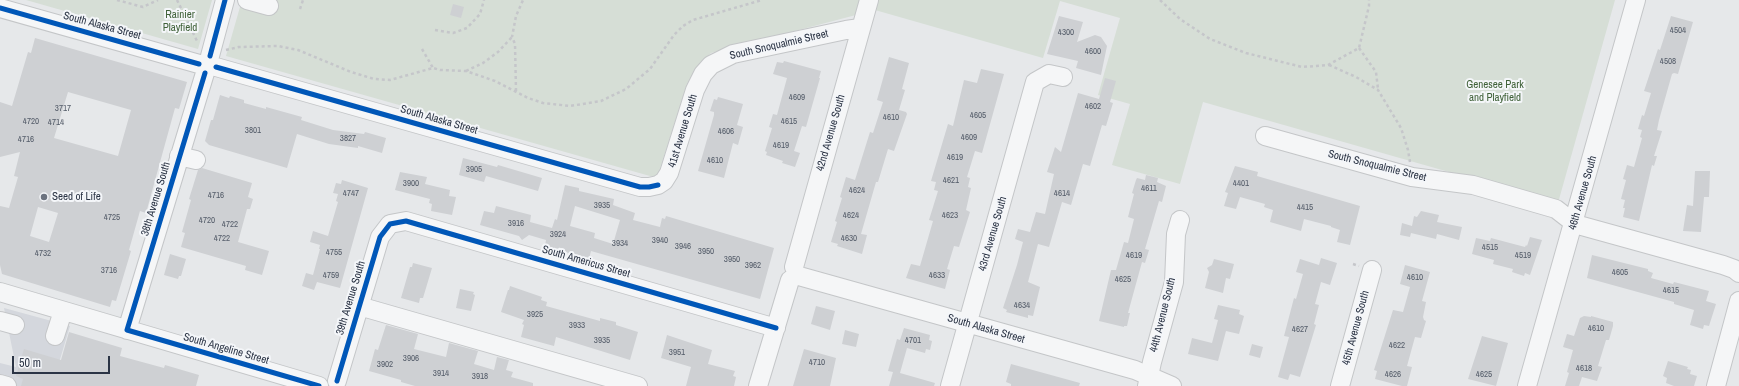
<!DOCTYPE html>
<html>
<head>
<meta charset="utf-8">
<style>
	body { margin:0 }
	#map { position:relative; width:1739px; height:386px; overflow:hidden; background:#e6e8ea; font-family:"Archivo Narrow",sans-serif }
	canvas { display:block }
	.scale { position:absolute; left:12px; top:356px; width:98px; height:18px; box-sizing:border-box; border:2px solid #2b3445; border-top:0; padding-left:5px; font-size:12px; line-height:14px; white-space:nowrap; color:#2b3445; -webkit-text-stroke:3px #f4f6f9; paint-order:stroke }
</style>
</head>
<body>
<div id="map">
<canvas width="1739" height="386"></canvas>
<div class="scale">50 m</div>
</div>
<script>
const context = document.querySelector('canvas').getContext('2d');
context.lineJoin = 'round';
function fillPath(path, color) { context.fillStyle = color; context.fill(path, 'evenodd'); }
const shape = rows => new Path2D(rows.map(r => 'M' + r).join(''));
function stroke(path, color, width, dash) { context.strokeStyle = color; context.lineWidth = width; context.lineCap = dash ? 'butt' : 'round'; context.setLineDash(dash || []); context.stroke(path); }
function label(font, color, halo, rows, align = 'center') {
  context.font = font + ' "Archivo Narrow",sans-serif'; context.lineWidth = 4; context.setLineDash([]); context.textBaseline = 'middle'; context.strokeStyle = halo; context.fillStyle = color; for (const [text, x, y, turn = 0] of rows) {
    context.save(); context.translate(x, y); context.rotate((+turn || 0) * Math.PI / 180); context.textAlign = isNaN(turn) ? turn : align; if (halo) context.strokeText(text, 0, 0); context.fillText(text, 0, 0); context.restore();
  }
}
const built = shape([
	[4,308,70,326,52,386,0,386,0,363,16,367]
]);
const green = shape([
	[26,0,212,0,198,49],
	[242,0,1615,0,1558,203,1203,102,1180,184,1112,165,1130,104,1098,95,1120,18,1060,1,1043,58,875,10,711,53,696,68,687,84,657,178,226,56]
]);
const building = shape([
	[453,4,464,7,461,18,450,15],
	[1059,16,1083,22,1077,42,1095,35,1101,37,1107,46,1101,75,1076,68,1078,61,1047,54],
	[1671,16,1693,22,1678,74,1674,73,1672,74,1659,120,1657,130,1662,131,1654,156,1657,156,1654,166,1652,165,1639,221,1623,217,1625,208,1623,208,1625,200,1621,199,1626,180,1623,179,1627,165,1634,167,1642,138,1640,137,1642,130,1638,129,1642,115,1644,116,1651,93,1644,91,1658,49,1660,50],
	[35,38,187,82,179,109,175,108,146,213,140,211,129,250,131,251,116,301,112,300,110,307,2,274,0,265,0,206,9,208,18,177,14,176,20,152,0,157,0,102,12,106,28,52,31,53],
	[68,92,131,110,118,156,54,138],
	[38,207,58,213,49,242,30,236],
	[889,57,909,63,902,89,905,90,899,110,906,112,907,114,894,151,888,149,878,182,876,182,861,234,867,235,862,254,837,246,838,244,831,242,837,222,835,221,842,198,840,197,846,177,855,180,870,132,873,133,883,102,877,100],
	[784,61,821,71,819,78,820,78,806,127,802,126,794,151,800,153,795,167,782,163,783,161,766,155,767,152,765,151,772,128,769,127,773,114,777,115,787,78,773,74,777,62,783,63],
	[981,69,1004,74,982,153,975,151,967,177,970,178,968,187,971,188,966,210,970,212,959,247,954,246,947,269,950,270,945,289,906,278,911,264,920,266,933,221,929,220,938,191,934,190,936,182,931,181,948,124,953,126,964,80,977,83],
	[1105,78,1116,81,1110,102,1113,103,1106,126,1102,125,1090,166,1083,164,1071,205,1062,202,1049,247,1038,244,1028,282,1040,287,1033,316,1028,315,1028,318,1006,312,1007,310,1003,308,1017,265,1023,242,1015,239,1018,229,1030,232,1036,212,1045,214,1054,174,1047,172,1055,147,1061,152,1078,93,1099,99],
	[220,95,229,98,230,96,244,100,244,103,266,109,266,107,302,117,301,120,333,130,364,134,365,132,386,138,382,153,358,146,358,148,329,144,297,134,287,168,209,145,205,141,211,120,213,120],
	[718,97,743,104,737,125,743,127,738,145,733,143,724,178,698,171,714,115,714,112,710,111,714,99,717,100],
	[463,158,497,167,498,165,542,178,538,191,486,176,484,182,459,175],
	[1235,166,1258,172,1257,176,1360,206,1350,245,1337,242,1340,230,1331,227,1331,226,1304,219,1301,231,1270,222,1273,210,1264,207,1265,204,1240,197,1236,209,1224,206,1228,193,1225,192],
	[202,168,252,183,248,197,253,199,250,209,247,209,238,242,269,251,262,275,245,270,246,266,181,247,185,233,182,232,191,200,189,199,198,170],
	[1695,171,1710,171,1709,197,1704,197,1701,232,1683,231,1687,205,1693,206],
	[400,172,427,177,425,184,450,190,449,196,456,197,452,215,431,211,432,204,429,203,430,199,395,190],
	[1146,175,1158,178,1157,182,1166,186,1162,202,1159,201,1145,249,1149,250,1145,263,1142,262,1128,313,1130,313,1127,326,1124,326,1124,327,1099,321,1111,270,1116,270,1124,242,1128,243,1134,219,1128,217,1134,194,1132,193,1136,180,1137,178,1145,180],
	[342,180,368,188,340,288,317,282,314,290,302,286,306,273,313,275,320,249,319,249,320,245,310,242,313,231,328,236,338,202,336,201,338,194,333,193,336,183,341,184],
	[565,185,579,188,579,191,614,199,613,205,635,213,633,220,660,227,662,218,665,219,666,216,774,248,760,299,591,251,589,259,545,246,546,240,529,235,522,240,519,236,480,225,484,211,494,213,496,206,531,215,530,222,552,228,555,219,557,220],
	[575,206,620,220,613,244,594,238,595,233,570,226],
	[1421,211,1439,215,1437,222,1462,227,1459,240,1437,234,1436,239,1411,233,1410,237,1400,235,1402,223,1412,226,1414,216,1417,217],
	[1530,237,1542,240,1530,275,1525,273,1524,276,1512,272,1513,269,1493,264,1494,260,1472,254,1476,238,1490,241,1491,238,1525,247,1526,245,1527,246],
	[170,254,186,259,181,276,179,276,178,279,164,275],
	[1592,255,1648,269,1648,271,1653,273,1651,278,1673,284,1674,282,1709,291,1706,301,1716,304,1709,326,1704,325,1703,329,1690,325,1694,310,1674,304,1674,302,1587,278],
	[1321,258,1337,263,1330,285,1321,282,1315,304,1319,305,1314,324,1316,325,1300,377,1290,374,1288,380,1278,377,1289,337,1284,336,1294,298,1296,299,1303,274,1296,272,1300,259,1319,265],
	[1214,259,1234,264,1230,279,1226,278,1223,293,1205,288,1209,272,1207,268,1212,265],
	[413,263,432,268,423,298,420,298,419,303,401,298,410,267,412,267],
	[1405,265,1430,272,1422,301,1426,302,1423,317,1424,320,1426,321,1421,338,1415,337,1407,366,1412,367,1407,386,1402,386,1375,379,1377,371,1374,370,1393,310,1403,312,1410,287,1400,284],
	[510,286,542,297,541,300,547,302,546,306,600,321,600,318,616,322,616,325,638,332,630,360,556,337,554,346,521,337,524,325,522,324,524,320,501,312,508,290,509,290],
	[460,289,474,292,473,294,475,295,471,311,456,308],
	[1218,305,1240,310,1239,314,1244,316,1239,334,1226,331,1218,361,1188,354,1192,338,1212,343,1218,320,1214,319],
	[816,306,835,311,830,330,811,324],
	[1584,316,1591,317,1591,316,1613,322,1613,326,1609,340,1606,340,1598,366,1602,367,1597,381,1582,377,1579,386,1565,386,1569,373,1567,372,1573,350,1563,347,1567,334,1574,336,1580,318],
	[386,325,418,334,414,349,446,357,449,343,478,351,474,364,494,370,497,357,509,360,506,370,513,372,511,377,533,383,533,386,415,386,401,382,401,380,369,371,375,349,378,350],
	[904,328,930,335,929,340,932,341,930,350,926,349,925,353,907,348,900,373,935,383,934,386,889,386,893,372,888,371,897,339,900,340],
	[845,330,859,334,856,347,842,344],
	[69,332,122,348,120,356,164,368,165,365,199,375,196,386,21,386,23,379,16,376,24,349,61,360],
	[667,335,712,350,708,364,735,371,733,376,736,377,734,386,686,386,691,367,661,358],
	[1482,336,1508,343,1496,386,1468,379],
	[1252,344,1263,347,1260,358,1249,355],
	[804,349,836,358,830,386,793,386],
	[1668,361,1688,367,1687,369,1691,370,1690,374,1697,376,1694,386,1674,386,1666,383,1667,378,1663,376],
	[1011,364,1080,383,1079,386,1011,386,1011,384,1006,382]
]);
const path = shape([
	[117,0,143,7,158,0],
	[177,0,198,43],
	[1160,0,1180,19,1210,39,1246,53,1302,67,1328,65,1359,48,1369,6,1369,0],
	[300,9,303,0],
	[435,30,453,33,467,28,480,14,484,0],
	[1359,48,1376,72,1378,89],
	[422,49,433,68],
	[226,50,239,47,278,46,298,50,351,72,374,79,390,80,433,68,440,70,466,71,495,81,528,98,543,103,570,106,601,101,626,89,650,69,674,35,683,26,693,20,762,0],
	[1329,65,1356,77,1378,90,1401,128,1408,150,1410,162],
	[466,71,483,63,498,52,512,37],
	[516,91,515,44,512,37,516,16,523,0],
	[1353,264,1359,266]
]);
const minor = shape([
	[247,0,269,6],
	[0,8,199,64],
	[210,56,225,0],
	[216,67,640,187,649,187,658,185,664,181,669,173,695,90,703,74,711,65,733,54,846,30,860,28],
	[1265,136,1412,177,1473,185,1556,209,1574,223,1582,226,1723,265,1734,269,1739,273],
	[179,156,196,160],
	[794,267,869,0],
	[799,276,1135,370,1172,386],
	[0,292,319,386],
	[359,306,638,386],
	[0,321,15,325],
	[127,330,205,73],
	[55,336,63,311],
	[337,381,380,237,390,224,406,221,776,328],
	[0,384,7,386],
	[758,386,790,280],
	[950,386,1035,82,1049,74,1063,77],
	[1147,386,1152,362,1174,282,1176,234,1180,220],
	[1340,386,1372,270],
	[1527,386,1636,0],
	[1716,386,1739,301]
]);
const cycleway = shape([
	[0,8,199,64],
	[210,56,225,0],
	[216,67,640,187,649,187,658,185],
	[205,73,127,330,319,386],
	[337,381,380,237,390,224,406,221,776,328]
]);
const markers = [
	[44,197,4,"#6c737f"]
];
const numberNames = [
	["4504",1678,31],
	["4300",1066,33],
	["4600",1093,52],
	["4508",1668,62],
	["4609",797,98],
	["4602",1093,107],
	["3717",63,109],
	["4605",978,116],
	["4610",891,118],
	["4720",31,122],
	["4615",789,122],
	["4714",56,123],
	["3801",253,131],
	["4606",726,132],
	["4609",969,138],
	["3827",348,139],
	["4716",26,140],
	["4619",781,146],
	["4619",955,158],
	["4610",715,161],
	["3905",474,170],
	["4621",951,181],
	["3900",411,184],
	["4401",1241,184],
	["4611",1149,189],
	["4624",857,191],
	["4747",351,194],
	["4614",1062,194],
	["4716",216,196],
	["3935",602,206],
	["4415",1305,208],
	["4624",851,216],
	["4623",950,216],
	["4725",112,218],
	["4720",207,221],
	["3916",516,224],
	["4722",230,225],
	["3924",558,235],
	["4722",222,239],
	["4630",849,239],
	["3940",660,241],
	["3934",620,244],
	["3946",683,247],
	["4515",1490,248],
	["3950",706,252],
	["4755",334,253],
	["4732",43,254],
	["4619",1134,256],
	["4519",1523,256],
	["3950",732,260],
	["3962",753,266],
	["3716",109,271],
	["4605",1620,273],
	["4759",331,276],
	["4633",937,276],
	["4610",1415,278],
	["4625",1123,280],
	["4615",1671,291],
	["4634",1022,306],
	["3925",535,315],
	["3933",577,326],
	["4610",1596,329],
	["4627",1300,330],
	["3935",602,341],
	["4701",913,341],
	["4622",1397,346],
	["3951",677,353],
	["3906",411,359],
	["4710",817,363],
	["3902",385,365],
	["4618",1584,369],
	["3914",441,374],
	["4626",1393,375],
	["4625",1484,375],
	["3918",480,377]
];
const parkNames = [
	["Rainier",180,15],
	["Playfield",180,28],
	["Genesee Park",1495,85],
	["and Playfield",1495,98]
];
const streetNames = [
	["South Alaska Street",102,26,15],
	["South Snoqualmie Street",779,45,-13],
	["South Alaska Street",439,120,16],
	["41st Avenue South",683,131,-73],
	["42nd Avenue South",831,133,-74],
	["South Snoqualmie Street",1377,166,14],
	["46th Avenue South",1583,193,-74],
	["38th Avenue South",156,199,-73],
	["43rd Avenue South",993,234,-74],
	["South Americus Street",586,262,16],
	["39th Avenue South",351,298,-73],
	["44th Avenue South",1163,315,-76],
	["45th Avenue South",1356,328,-75],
	["South Alaska Street",986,329,16],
	["South Angeline Street",226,349,16]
];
const poiNames = [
	["Seed of Life",52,197]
];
fillPath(built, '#d4d7dd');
fillPath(green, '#d6ded6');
fillPath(building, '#ced0d3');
stroke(minor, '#c4c6c8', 20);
stroke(path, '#c5c6ca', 2.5, [3, 3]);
stroke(minor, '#f5f6f7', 18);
stroke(cycleway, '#0057b8', 5);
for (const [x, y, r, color] of markers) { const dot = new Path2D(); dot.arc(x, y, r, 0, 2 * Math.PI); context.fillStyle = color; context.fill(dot); stroke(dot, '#f4f6f9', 1.5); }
label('9px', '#545c69', null, numberNames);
label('11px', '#3f6138', '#f4f6f9', parkNames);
label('11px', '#2b3445', '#f4f6f9', streetNames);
label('11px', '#2b3445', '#f4f6f9', poiNames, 'left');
</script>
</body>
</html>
